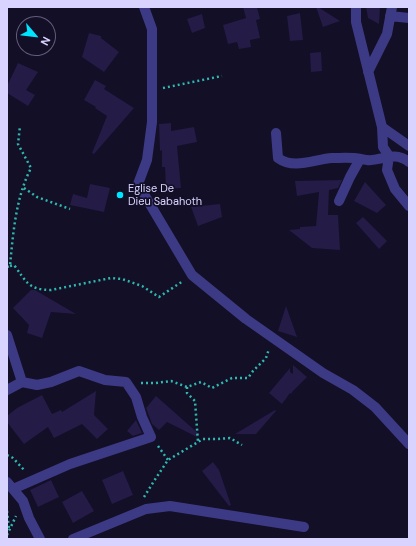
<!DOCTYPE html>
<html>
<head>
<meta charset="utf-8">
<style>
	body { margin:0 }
	#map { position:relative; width:416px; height:546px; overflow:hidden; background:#130f26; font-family:"DM Sans",sans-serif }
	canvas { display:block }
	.frame { position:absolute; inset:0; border:8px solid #d9d4ff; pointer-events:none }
	.north { position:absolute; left:16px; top:16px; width:40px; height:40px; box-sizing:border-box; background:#130f26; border:1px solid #625e7d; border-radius:50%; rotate:118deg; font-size:11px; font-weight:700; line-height:16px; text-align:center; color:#d9d4ff }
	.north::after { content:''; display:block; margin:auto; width:14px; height:18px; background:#00e5ff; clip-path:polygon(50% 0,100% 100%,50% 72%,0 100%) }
</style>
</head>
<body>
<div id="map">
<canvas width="416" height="546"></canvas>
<div class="frame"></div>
<div class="north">N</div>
</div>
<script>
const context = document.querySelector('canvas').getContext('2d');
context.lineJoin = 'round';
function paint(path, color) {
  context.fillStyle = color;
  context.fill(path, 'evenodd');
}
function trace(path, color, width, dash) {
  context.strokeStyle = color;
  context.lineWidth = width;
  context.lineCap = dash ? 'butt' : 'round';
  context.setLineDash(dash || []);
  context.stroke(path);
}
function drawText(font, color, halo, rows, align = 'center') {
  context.font = font + ' "DM Sans",sans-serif';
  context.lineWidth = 3.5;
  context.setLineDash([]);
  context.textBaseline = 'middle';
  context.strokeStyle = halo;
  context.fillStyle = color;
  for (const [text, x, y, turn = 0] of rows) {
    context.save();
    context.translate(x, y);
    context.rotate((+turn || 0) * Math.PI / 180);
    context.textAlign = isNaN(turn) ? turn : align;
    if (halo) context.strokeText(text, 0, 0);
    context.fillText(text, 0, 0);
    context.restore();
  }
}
paint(new Path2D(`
	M243,7H257L260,19L256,20L260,38L250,40L251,47L239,49L237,42L228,44L223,25L246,18Z
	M316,7H318L340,21L323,27Z
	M366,7H380L379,24L368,18Z
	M300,13L303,40L290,41L287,16Z
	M202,14L205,28L192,33L187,19Z
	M89,33L101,36V38L119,52L104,72L82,57Z
	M321,52L322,71L311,72L310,53Z
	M18,63L38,72L26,90L35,95L28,106L7,93V86Z
	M95,80L106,86L104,89L134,108L94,154L92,153L107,116L95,108L96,107L84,100Z
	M171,123V131L194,127L197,142L177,146L181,188L166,189L165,167H162V150L160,151L159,124Z
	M342,180L338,188L329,190L328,215H338L340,250L312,248L289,230L300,229V227L316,226L319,192L297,196L295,181Z
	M365,182L386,205L377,213L354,201Z
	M90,184L110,188L104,212L70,205L73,194L87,198Z
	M220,204L222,217L198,226L191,207Z
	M363,217L387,241L379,249L356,223Z
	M31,290H35L76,314L51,312L42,338L27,333L29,325L13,308Z
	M286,306L297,337L278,331Z
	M293,365L307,377L292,392L291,394L290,393L282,404L269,393L290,368V372L293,374Z
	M96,391L94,415L108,429L97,439L82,424L54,438L48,427L24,444L7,422V416L17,408L42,395L52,414L61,410L62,412Z
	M156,396L199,434L197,437L167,422L159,430L152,424L146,408Z
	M275,410L276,411L256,434H235Z
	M136,420L142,433L133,436L127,431Z
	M213,462L219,470L231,505L229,506L202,471Z
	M123,471L133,495L112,504L102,480Z
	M51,480L59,497L38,507L30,490Z
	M82,491L94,511L73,523L62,502Z`), '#241b47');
trace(new Path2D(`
	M163,88L222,76
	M24,188L37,197L70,209
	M10,266L14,265C26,281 28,290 51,290L111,278L122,279L142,286L159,297L183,281
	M7,267L10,266C13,233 16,197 31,168L18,144L20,126
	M141,383H156L171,381L187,387L201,382L212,388L232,378H248L253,371L266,358L269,349
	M187,387V393L195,401L198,442
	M158,446L168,460
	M7,455L13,458L25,471
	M144,497L154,481L168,460L203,439H218L230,438L242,445
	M7,511L9,529
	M7,535L16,516`), '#2fb8b0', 2.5, [2, 3]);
trace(new Path2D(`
	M144,7L152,29V122L147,160L138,184L192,275L246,319L323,373L353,390L375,407L409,444
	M356,7V22L382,127L383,147L389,156L387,170L395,189L409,206
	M390,16L409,18
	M368,72L387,34L392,7
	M382,127L409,146
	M276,133L278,158C294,170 315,159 332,158C341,158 352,157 361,159C363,159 365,160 367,160C380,162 393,150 409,162
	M339,201L350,177L360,159
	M7,335L22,382
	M7,390L22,382L37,385L51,382L79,371L105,380L126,382L136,397L142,417L151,437L70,464L13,489
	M7,482L23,501L29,518L40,539
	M73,539L146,509L170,506L304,527`), '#3d3a85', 10);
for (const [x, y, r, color] of [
	[120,195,4,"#00e5ff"]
]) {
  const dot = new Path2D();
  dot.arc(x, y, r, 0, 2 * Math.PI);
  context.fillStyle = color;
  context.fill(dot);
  trace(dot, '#130f26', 1.5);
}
drawText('11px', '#d9d4ff', '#130f26', [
	["Eglise De",128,189],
	["Dieu Sabahoth",128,202]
], 'left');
</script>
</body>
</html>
